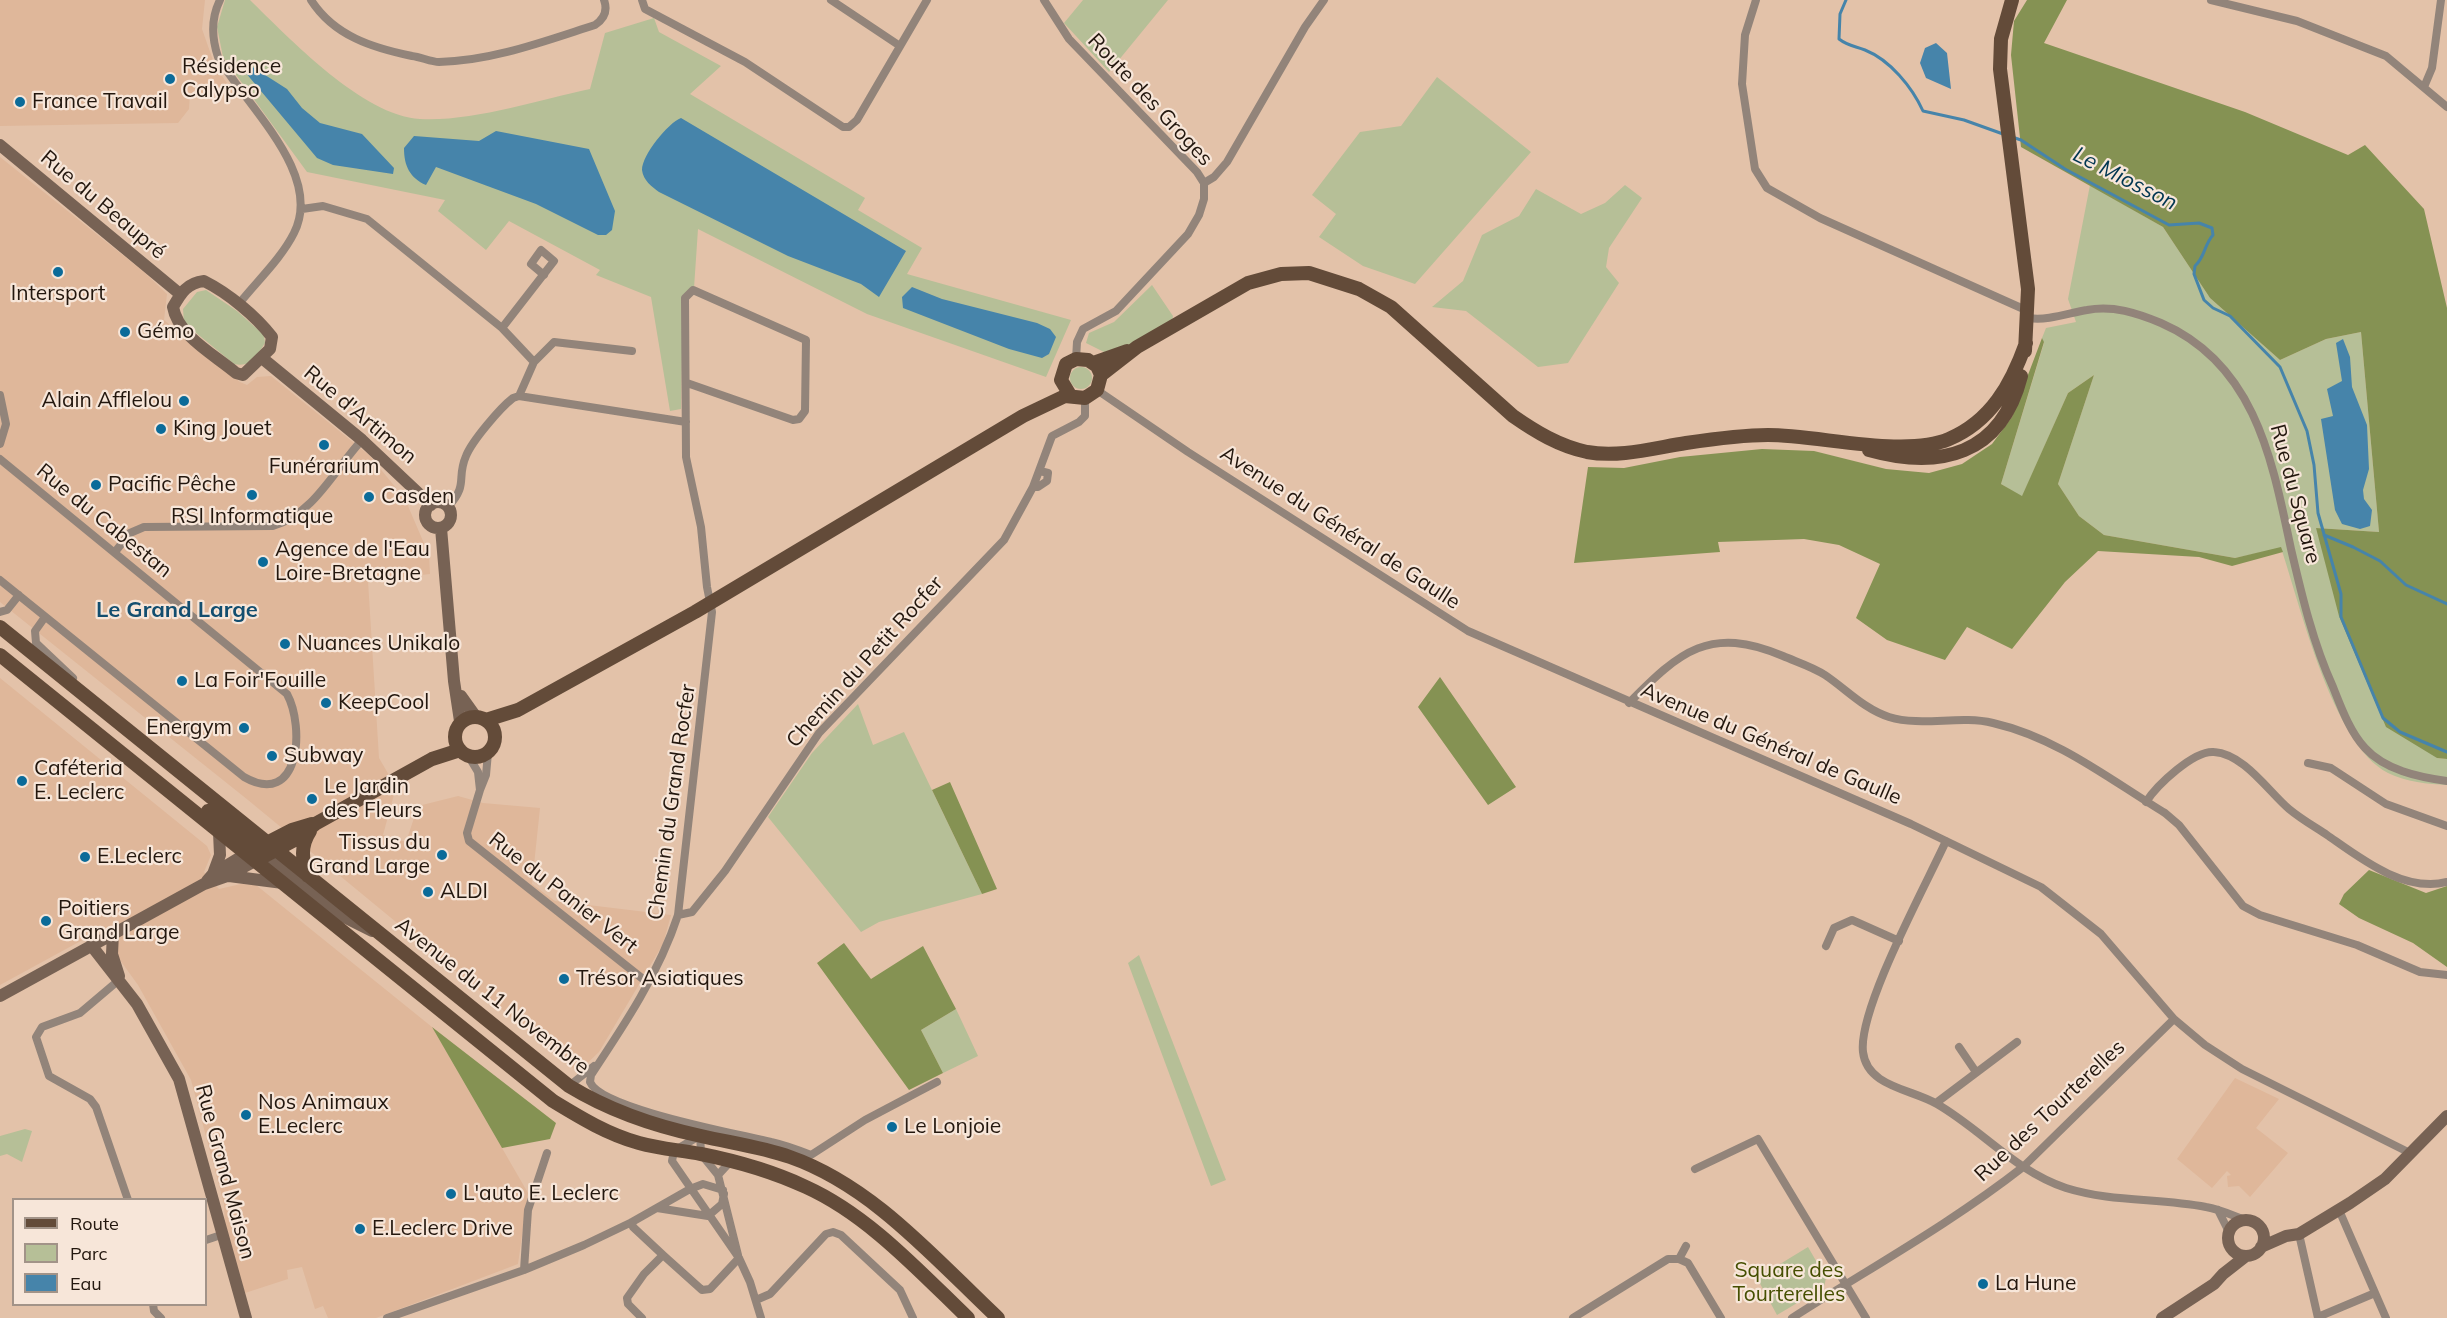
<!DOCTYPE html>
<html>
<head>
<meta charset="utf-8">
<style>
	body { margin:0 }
	#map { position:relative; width:2447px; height:1318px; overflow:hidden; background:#e3c2a9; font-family:Mulish,sans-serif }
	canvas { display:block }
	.legend { position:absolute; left:12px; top:1198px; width:195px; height:108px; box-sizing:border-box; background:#f7e6d9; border:2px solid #a29388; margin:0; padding:8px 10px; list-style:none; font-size:18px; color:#23170e }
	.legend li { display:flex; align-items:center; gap:12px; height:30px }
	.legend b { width:30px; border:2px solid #a29388 }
</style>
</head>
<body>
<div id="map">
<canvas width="2447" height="1318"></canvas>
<ul class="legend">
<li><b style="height:8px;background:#634b39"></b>Route</li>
<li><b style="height:16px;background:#b6bf97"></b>Parc</li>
<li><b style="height:16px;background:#4684aa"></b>Eau</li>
</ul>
</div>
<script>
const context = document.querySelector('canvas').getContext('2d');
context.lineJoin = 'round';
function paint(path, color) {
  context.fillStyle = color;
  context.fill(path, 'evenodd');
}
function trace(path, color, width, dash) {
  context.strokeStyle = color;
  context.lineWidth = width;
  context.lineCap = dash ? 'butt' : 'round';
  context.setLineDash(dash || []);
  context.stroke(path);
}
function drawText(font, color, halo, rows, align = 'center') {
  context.font = font + ' Mulish,sans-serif';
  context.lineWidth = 4.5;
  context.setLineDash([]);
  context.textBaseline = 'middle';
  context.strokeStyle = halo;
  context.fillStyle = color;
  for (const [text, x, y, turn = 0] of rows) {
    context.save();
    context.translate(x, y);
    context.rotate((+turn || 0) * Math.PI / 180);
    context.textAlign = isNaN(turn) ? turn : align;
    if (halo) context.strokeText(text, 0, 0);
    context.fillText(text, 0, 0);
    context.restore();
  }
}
paint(new Path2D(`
	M0,0H205L202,29L215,66L234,93L190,94L189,109L178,123L0,126Z
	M0,157L144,272L167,294L164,320L240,382L247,385L257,377L271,376L369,455L405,499L429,555L430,574L368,581L379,758L396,787L383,835L406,842L418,806L458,796L483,803L540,808L532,884L555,901L671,915L663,944L599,1052L578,1072L248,800L0,602Z
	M0,678L207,846L211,855L204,872L219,889L241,884L256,885L432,1027L528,1193L518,1264L376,1318H328L323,1306L315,1309L302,1267L287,1270L288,1279L245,1293L225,1230L224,1204L191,1080L138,985L99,931L0,985Z
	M2235,1078L2279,1099L2256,1128L2288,1153L2250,1197L2239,1186L2228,1187L2227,1176L2231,1175L2227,1171L2212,1188L2177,1159Z`), '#dfb79a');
paint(new Path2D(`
	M225,0H250C289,38 363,116 420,119C471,122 539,100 590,89L605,33L654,18L659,32L721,66L690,94L865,198L858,210L922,248L907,274L1071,320L1046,377L867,314L698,229L694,288L683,295L681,409L670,411L651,297L596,275L600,270L509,221L486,250L438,211L445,200L307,172L223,57L217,27Z
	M1083,0H1168L1109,72L1064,23Z
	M1437,77L1531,152L1415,284L1363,266L1319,237L1336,214L1312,195L1360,132L1401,126Z
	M1625,185L1642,198L1609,248L1606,267L1619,283L1568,363L1538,367L1466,311L1432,307L1463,281L1482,235L1519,216L1536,189L1581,214L1605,203Z
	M2090,185L2163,227L2210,298L2280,360L2326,339L2361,332L2379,532L2316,528L2437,758L2447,759V785C2428,784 2406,782 2388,773C2332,744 2301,607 2281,548L2235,558L2104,535L2079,516L2058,484L2094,375L2068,393L2022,497L2001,484L2044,343L2042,338L2046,328L2076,322L2068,299Z
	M1152,285L1173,316L1172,321L1136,342L1108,354L1086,343L1089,333L1114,322Z
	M206,290L237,311L264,335L265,343C257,355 251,368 234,364L184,323L183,309L197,292Z
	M1070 378a11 11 0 1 1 22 0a11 11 0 1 1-22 0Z
	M858,704L873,745L904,732L982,894L879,922L861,932L768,817L812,753Z
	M1139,955L1226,1180L1211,1186L1128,963Z
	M956,1009L978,1056L943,1073L921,1030Z
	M25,1129L32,1131L22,1162L7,1154L0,1156V1136Z
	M1808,1247L1826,1278L1824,1287L1777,1315L1757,1278Z`), '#b6bf97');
paint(new Path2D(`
	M2027,0H2067L2044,43L2245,112L2348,155L2365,145L2424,209L2447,308V759L2437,758L2386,727L2339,616L2316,528L2379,532L2361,332L2326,339L2280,360L2210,298L2163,227L2021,147L2011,55L2014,21Z
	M2042,338L2044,342L2001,484L2022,496L2068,393L2094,375L2058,484L2079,516L2104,535L2235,558L2281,547L2283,552L2232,566L2199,557L2098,551L2065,582L2012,649L1967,627L1945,660L1887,640L1856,618L1880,564L1839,545L1804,539L1718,542L1720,552L1574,563L1588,467L1624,468L1680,457L1762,449L1814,451L1886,469L1929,473L1962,464L1992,444L2012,417Z
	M1440,677L1516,787L1488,805L1418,707Z
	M950,782L997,889L982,894L932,790Z
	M2369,870L2426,893L2447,886V967L2413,943L2359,918L2339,904L2344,894Z
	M844,943L871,979L923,946L956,1009L921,1030L943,1073L909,1090L817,963Z
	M432,1027L556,1123L550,1139L502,1148Z`), '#859253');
paint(new Path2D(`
	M1936,43L1947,53L1951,89L1926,78L1920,63L1925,48Z
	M251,66L287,89L302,108L320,123L362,134L394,168L393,174L333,165L317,158L245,72Z
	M681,118L906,251L879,297L861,284L788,256L659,192C652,187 643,180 642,170C642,155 668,123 681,118Z
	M496,131L589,149L615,211L612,230L606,235H598L536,204L436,167L426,185C410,178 404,166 404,148L414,136L479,141Z
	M912,287L942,299L1037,323L1050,329L1056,337L1049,354L1042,358L1009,349L903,308L902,297Z
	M2343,339L2350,357L2352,387L2367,425L2369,469L2363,490L2364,499L2372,510L2370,526L2360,529L2342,524L2335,510L2321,419L2333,416L2327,389L2342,381L2336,343Z`), '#4684aa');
trace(new Path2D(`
	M1846,0L1840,14L1839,39C1848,46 1855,46 1865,50C1890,60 1912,87 1923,111L1964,120L2003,134
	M2012,137L2021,140L2065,169L2169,225L2199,223L2212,228L2213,235C2204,245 2205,257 2195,266L2194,274L2204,300L2213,308L2230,316L2280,367L2307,431L2314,465L2318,513L2341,594V617L2383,718L2400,732L2447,752
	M2324,535L2353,547L2380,561L2406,585L2447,604`), '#4684aa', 3);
trace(new Path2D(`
	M220,0C211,18 212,39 218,57C246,106 324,174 294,233C281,259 256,282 238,305
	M311,0C334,36 373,48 412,56C421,57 431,62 439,62C492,61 545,41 595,25C604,19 608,11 604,0
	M642,0L645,9L745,62L843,127H849L857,120L927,0
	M831,0L900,46
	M1044,0L1069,39L1197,172L1204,183V199L1199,215L1188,234L1116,311L1083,329L1077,342L1076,359
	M1756,0L1745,35L1742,84L1755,169L1767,188L1820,218L2028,311
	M2211,0L2297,21L2386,56L2447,107
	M2424,87L2432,68L2441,0
	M1204,183L1214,177L1227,162L1305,27L1324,0
	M302,209L323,206L367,219L502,328L534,362
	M2029,318C2047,321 2069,313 2087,310C2113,305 2137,313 2161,323C2255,364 2272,459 2291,549C2302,596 2313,643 2333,687C2341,707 2350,732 2365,748C2385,770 2418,777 2447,781
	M502,328L554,261L541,250L531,264L544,275
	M687,383L793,420L799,419L805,411L806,340L693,290L685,298L686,457L701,527L707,587L712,612L678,915C659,973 625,1024 591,1075L590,1082C601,1109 739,1134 771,1142C785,1145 798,1150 811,1155L865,1120L937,1082
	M1097,390L1188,452L1468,631L1911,824L2041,887L2101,934L2174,1019L2205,1045L2242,1069L2410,1153
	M0,395L6,424L0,444
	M519,396L534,362L554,342L632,351
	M0,459L287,694C305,727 300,809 244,777L0,580
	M1040,471L1048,473L1047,481L1038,487H1033L1052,436L1079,422L1085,416V398
	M448,507C469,484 456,479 466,456C472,441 500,408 513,398L519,396L686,422
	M115,552L130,533L144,527L273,526C313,515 335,469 362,440
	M0,612L7,610L19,595
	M45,617L35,631L36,643L73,678
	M1629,703C1680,651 1710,625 1783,656C1797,662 1813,667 1825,675C1846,689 1864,709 1889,717C1922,727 1959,715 1993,723C2058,738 2109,779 2165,813L2179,825L2243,906L2260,915L2357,945L2420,972L2447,975
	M469,757L478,772L480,790L486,775L488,753
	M2308,763L2331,768L2386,804L2447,826
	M480,790L467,833L469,841L648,983
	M2146,802C2157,785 2194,750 2214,752C2244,754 2268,791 2289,809C2301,819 2315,827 2327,835C2360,858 2404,893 2447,882
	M1946,841C1926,885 1858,1009 1863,1052C1867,1087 1912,1089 1937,1104C1982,1130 2015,1171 2066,1188C2111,1202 2159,1198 2206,1207C2219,1209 2232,1215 2245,1220
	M678,915L692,912L725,871L819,733L1004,540L1033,487
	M1826,946L1834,928L1852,920L1899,941
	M119,980L80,1013L42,1027L36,1037L49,1076L90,1099L96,1107L128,1200
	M1959,1047L1976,1072
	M569,1086L594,1066
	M1936,1103L2017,1042
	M700,1132L701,1154L718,1175
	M699,1136L674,1151L672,1161L739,1258L750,1282L761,1318
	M730,1162L718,1175L738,1255
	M1695,1169L1758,1139L1866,1318
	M657,1208L708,1216L722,1204L724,1194
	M2218,1210L2229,1232
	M2339,1210L2386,1318
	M632,1222L633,1227L663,1255
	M2299,1234L2318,1318
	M206,1240L221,1235
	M1686,1246L1679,1259L1688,1263L1721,1318
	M524,1270L528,1210L547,1153
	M756,1300L770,1294L826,1234L833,1232L841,1235L900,1290L913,1318
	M153,1304L154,1311L161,1318
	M2318,1317L2375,1293
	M387,1318L524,1270L584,1245L632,1222L690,1189L703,1184L723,1190
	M642,1318L628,1304L627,1298L644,1274L663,1255L702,1290L710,1289L739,1258
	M1573,1318L1668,1259H1679
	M1792,1318C1870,1268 1950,1224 2023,1167L2174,1019`), '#92847a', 8);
trace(new Path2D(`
	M0,145L180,294
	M204,281C228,293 256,316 272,337L270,349L243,375L236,373C215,355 178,336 173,307C181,293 187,283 204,281Z
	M262,358L362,440L431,505
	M425 515a13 13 0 1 1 26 0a13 13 0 1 1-26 0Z
	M441,528L454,681L460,721
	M461,696L476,717
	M213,874L220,855L219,832
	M229,876L283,883
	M207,881L213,874L246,854L266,856L340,915L372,931
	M113,933L112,954L119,976
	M91,945L137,1004L179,1079L246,1318
	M0,996L204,884L227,876L255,861
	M2228 1238a18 18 0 1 1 36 0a18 18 0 1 1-36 0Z
	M2261,1247L2286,1236L2299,1234L2350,1203L2385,1179L2447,1116
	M2162,1318L2214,1284L2223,1274L2246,1256`), '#776254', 12);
trace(new Path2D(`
	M2012,0L2001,39L2000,69L2028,289L2025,351
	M1093,363L1127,351
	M1101,375L1137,347L1248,283L1281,274L1309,273L1359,289L1391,307L1513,416C1536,432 1559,446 1587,452C1619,458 1654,448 1686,443C1713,439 1741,435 1768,435C1819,435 1904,458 1949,439C1991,421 2011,385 2026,343
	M1869,450C1940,470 2001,455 2021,376
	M0,627L569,1086C610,1111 654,1126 701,1136C731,1143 761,1147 790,1157C873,1186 935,1259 998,1318
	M0,655L553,1101C581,1118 607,1134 639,1143C660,1149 680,1150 701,1154C736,1161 774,1172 806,1187C868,1215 919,1271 968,1318
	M455 737a20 20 0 1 1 40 0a20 20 0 1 1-40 0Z
	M486,720L518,710L695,612L1023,416L1065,396L1085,398L1097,390L1101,375L1097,366L1088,360L1076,359L1066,364L1061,380L1070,395
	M208,811L256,849L274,850
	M261,846L292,830L312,824
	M255,861L298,838L315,824L432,759L460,750
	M308,876C302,860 300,846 310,831`), '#634b39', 14);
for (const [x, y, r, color] of [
	[170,79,6,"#0b6b99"],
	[20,102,6,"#0b6b99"],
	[58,272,6,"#0b6b99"],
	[125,332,6,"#0b6b99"],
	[184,401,6,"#0b6b99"],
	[161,429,6,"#0b6b99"],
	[324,445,6,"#0b6b99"],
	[96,485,6,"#0b6b99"],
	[252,495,6,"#0b6b99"],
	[369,497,6,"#0b6b99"],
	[263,562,6,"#0b6b99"],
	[285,644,6,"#0b6b99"],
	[182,681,6,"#0b6b99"],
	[326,703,6,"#0b6b99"],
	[244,728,6,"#0b6b99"],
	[272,756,6,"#0b6b99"],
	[22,781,6,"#0b6b99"],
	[312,799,6,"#0b6b99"],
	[442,855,6,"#0b6b99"],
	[85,857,6,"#0b6b99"],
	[428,892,6,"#0b6b99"],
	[46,921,6,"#0b6b99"],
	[564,979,6,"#0b6b99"],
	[246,1115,6,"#0b6b99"],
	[892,1127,6,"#0b6b99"],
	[451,1194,6,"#0b6b99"],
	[360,1229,6,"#0b6b99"],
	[1983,1284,6,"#0b6b99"]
]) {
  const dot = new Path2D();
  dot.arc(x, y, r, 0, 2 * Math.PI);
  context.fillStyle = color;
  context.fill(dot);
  trace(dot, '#f7e6d9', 2);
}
drawText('21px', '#23170e', '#f7e6d9', [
	["Résidence",182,67],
	["Calypso",182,91],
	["France Travail",32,102],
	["Intersport",58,294,"center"],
	["Gémo",137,332],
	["Alain Afflelou",172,401,"right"],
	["King Jouet",173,429],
	["Funérarium",324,467,"center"],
	["Pacific Pêche",108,485],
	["Casden",381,497],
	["RSI Informatique",252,517,"center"],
	["Agence de l'Eau",275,550],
	["Loire-Bretagne",275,574],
	["Nuances Unikalo",297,644],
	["La Foir'Fouille",194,681],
	["KeepCool",338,703],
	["Energym",232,728,"right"],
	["Subway",284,756],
	["Caféteria",34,769],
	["E. Leclerc",34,793],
	["Le Jardin",324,787],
	["des Fleurs",324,811],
	["Tissus du",430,843,"right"],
	["Grand Large",430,867,"right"],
	["E.Leclerc",97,857],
	["ALDI",440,892],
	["Poitiers",58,909],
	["Grand Large",58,933],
	["Trésor Asiatiques",576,979],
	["Nos Animaux",258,1103],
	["E.Leclerc",258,1127],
	["Le Lonjoie",904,1127],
	["L'auto E. Leclerc",463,1194],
	["E.Leclerc Drive",372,1229],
	["La Hune",1995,1284]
], 'left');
drawText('21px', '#23170e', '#f7e6d9', [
	["Route des Groges",1150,100,47],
	["Rue du Beaupré",103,205,40],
	["Rue d'Artimon",360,415,40],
	["Rue du Square",2295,494,75],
	["Rue du Cabestan",104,521,39],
	["Avenue du Général de Gaulle",1340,528,33],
	["Chemin du Petit Rocfer",865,662,-48],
	["Avenue du Général de Gaulle",1771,744,23],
	["Chemin du Grand Rocfer",672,802,-82],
	["Rue du Panier Vert",563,893,38],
	["Avenue du 11 Novembre",492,996,38],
	["Rue des Tourterelles",2050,1111,-43],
	["Rue Grand Maison",225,1172,75]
]);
drawText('21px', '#454f01', '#f7e6d9', [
	["Square des",1789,1271],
	["Tourterelles",1789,1295]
]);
drawText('italic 22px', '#003651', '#f7e6d9', [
	["Le Miosson",2125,179,27]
]);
drawText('bold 22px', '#134e6f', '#f7e6d9', [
	["Le Grand Large",177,610]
]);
</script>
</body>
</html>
